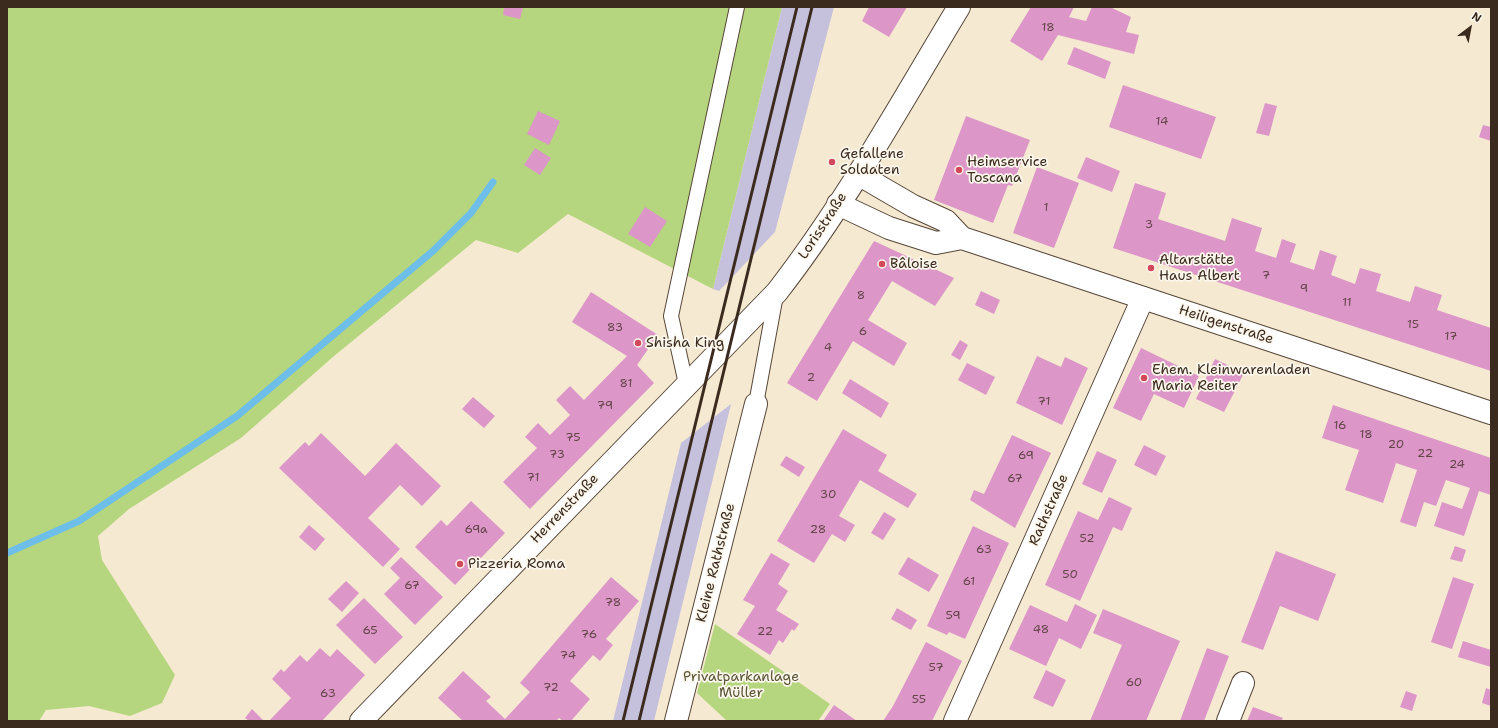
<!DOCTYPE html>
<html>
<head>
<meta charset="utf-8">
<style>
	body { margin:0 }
	#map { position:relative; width:1498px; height:728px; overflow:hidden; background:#f5e9d1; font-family:"Shantell Sans",sans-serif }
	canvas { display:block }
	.frame { position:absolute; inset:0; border:8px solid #3b2a1e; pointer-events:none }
	.north { position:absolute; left:1450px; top:8px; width:40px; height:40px; -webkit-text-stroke:3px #fbf7ec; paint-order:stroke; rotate:32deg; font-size:11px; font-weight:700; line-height:16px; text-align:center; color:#3b2a1e }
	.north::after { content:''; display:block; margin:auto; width:14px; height:18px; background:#3b2a1e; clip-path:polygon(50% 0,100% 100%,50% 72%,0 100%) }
</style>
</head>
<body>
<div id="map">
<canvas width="1498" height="728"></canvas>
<div class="frame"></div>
<div class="north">N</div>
</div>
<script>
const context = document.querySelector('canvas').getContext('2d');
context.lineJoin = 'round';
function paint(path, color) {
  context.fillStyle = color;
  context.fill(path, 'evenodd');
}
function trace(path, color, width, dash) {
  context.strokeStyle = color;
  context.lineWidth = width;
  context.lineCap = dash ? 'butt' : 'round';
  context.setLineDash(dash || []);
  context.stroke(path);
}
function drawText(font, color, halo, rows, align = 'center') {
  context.font = font + ' "Shantell Sans",sans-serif';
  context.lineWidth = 3.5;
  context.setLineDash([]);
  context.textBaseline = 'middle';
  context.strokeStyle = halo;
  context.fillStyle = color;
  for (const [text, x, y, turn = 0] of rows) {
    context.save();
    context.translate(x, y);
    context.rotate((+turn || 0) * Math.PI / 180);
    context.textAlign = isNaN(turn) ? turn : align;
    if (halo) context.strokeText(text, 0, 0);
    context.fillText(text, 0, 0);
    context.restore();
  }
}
paint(new Path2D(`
	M782,7H834L775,232L719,291L713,289Z
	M731,404L654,721H613L681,443Z`), '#c5c0db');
paint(new Path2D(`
	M7,7H782L713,289L568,214L518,253L476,240L334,356L241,438L129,509L98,536L102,560L175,675L162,703L130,716L89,706L46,710L39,721H7Z
	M715,624L830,704L818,721H727L697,693Z`), '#b5d67e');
trace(new Path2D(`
	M7,553L79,521L237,416L433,251L471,213L493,182`), '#6dbfe9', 7);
paint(new Path2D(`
	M504,7H523L520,19L503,15Z
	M869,7H907L889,37L862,21Z
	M1031,7H1074L1069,17L1086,21L1092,7H1110L1131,17L1126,32L1139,35L1134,54L1058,35L1042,61L1010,41Z
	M1074,47L1111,62L1105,79L1067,64Z
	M1123,85L1216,117L1201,159L1109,127Z
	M1265,103L1277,106L1269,136L1256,133Z
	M538,111L560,121L549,145L527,134Z
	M966,116L1030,140L1012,186L1008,185L993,223L934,200Z
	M1483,125L1491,127V141L1479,137Z
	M535,148L551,158L540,175L524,165Z
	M1086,157L1120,171L1112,192L1077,178Z
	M1037,167L1079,183L1054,248L1013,233Z
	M1135,183L1166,193L1158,219L1225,241L1232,218L1262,228L1255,251L1276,258L1282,239L1296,244L1290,262L1314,270L1320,250L1337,256L1331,275L1355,284L1360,268L1381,274L1376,291L1410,302L1415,286L1442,295L1437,310L1491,328V371L1113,248Z
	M645,207L667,221L650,247L628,234Z
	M874,241L954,278L935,306L892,281L868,320L907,343L894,366L853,341L817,401L787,383Z
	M981,291L1000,300L994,314L975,305Z
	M591,292L658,335L637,365L654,383L530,509L503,482L537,448L525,437L538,423L550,435L570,415L556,400L570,386L584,400L627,356L572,322Z
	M960,340L968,345L960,360L951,355Z
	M1141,348L1199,376L1184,408L1154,394L1141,421L1113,408Z
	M1037,356L1061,367L1065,357L1088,368L1062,425L1016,403Z
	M1215,359L1244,373L1224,412L1196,399Z
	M967,363L995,377L986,395L958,380Z
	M850,379L889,403L881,418L842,393Z
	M473,397L495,416L484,428L462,409Z
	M1333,405L1491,458V495L1479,491L1464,536L1434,526L1442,502L1462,509L1470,488L1446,480L1436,506L1424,502L1416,527L1400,522L1417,470L1396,463L1383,503L1345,490L1359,450L1322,438Z
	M843,429L887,455L878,471L917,494L908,508L860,480L839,516L855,525L845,542L832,534L814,563L777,541Z
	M321,433L365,476L396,443L441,486L422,506L400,485L368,518L400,549L383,567L279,468L305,442L309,446Z
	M1012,435L1051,453L1015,528L970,500L974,490L984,494Z
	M1144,445L1166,456L1156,476L1134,465Z
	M1097,451L1117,460L1102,493L1082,484Z
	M786,456L805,467L799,477L780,465Z
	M1109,497L1132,508L1122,531L1113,527L1080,601L1045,585L1078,511L1098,520Z
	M471,501L505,533L455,585L415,547L441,520L447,526Z
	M884,512L896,519L883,540L871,533Z
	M309,525L325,539L315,551L299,537Z
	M973,526L1009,543L965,639L949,632L947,635L927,626Z
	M1455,546L1466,550L1462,562L1450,559Z
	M1276,551L1336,574L1318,621L1280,606L1263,650L1241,642Z
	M771,553L790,564L778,584L788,591L776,610L799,624L794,631L792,629L783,643L779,640L770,655L737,634L755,606L743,600Z
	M401,557L443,597L415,625L384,594L400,578L390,568Z
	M908,557L939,575L929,592L898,574Z
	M611,577L639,601L606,639L613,645L600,661L593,655L570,681L590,699L571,721H563L559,718L556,721H463L438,698L463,671L491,697L486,701L505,719L530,692L520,683Z
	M1453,577L1474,584L1452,649L1431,642Z
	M346,581L359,593L342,612L328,599Z
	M364,598L403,637L375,664L336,625Z
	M1075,604L1097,615L1081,649L1059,638L1046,666L1009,649L1030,605L1067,622Z
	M897,608L917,620L911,630L891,619Z
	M1103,609L1180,641L1146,721H1090L1122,645L1093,633Z
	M1463,641L1491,650V667L1458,657Z
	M926,642L962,661L932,721H883L893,706Z
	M320,648L330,657L337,649L365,675L322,721H269L291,698L272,679L281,669L284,672L300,655L307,662Z
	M1207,648L1229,656L1204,721H1180Z
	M1046,670L1066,680L1053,707L1033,698Z
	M1486,688L1491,690V706L1482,703Z
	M1406,691L1417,695L1412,711L1400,707Z
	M834,705L857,721H823Z
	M1253,707L1283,718L1281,721H1247Z
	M252,709L264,721H249L245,718Z`), '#dc96c8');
const service = new Path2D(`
	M686,384L671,316L737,7
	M756,404L776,295`);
const minor = new Path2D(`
	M676,721L756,404
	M955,721L1143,298
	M1228,721L1243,683`);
const tertiary = new Path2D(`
	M858,174L913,206L946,221L962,238
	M838,204L889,228L936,243L962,238L1491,413
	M361,721L777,292C846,203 901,103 959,7`);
trace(service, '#574739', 16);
trace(minor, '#574739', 24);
trace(tertiary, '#574739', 24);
trace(service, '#fff', 14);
trace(minor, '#fff', 22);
trace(tertiary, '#fff', 22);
trace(new Path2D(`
	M623,721L797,7
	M639,721L812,7`), '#3b2a1e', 3);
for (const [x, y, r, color] of [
	[832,162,4,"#d1495b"],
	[959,170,4,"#d1495b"],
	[882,264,4,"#d1495b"],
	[1151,268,4,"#d1495b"],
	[638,343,4,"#d1495b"],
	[1144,378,4,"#d1495b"],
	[460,564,4,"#d1495b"]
]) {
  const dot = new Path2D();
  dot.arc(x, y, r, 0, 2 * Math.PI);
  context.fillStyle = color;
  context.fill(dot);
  trace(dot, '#fbf7ec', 1.5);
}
drawText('12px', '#634548', null, [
	["18",1048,28],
	["14",1162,122],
	["1",1046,208],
	["3",1149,225],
	["7",1266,276],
	["9",1304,289],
	["8",861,296],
	["11",1347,303],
	["15",1413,325],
	["83",615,328],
	["6",863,332],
	["17",1451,337],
	["4",828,348],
	["2",811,378],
	["81",626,384],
	["71",1044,402],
	["79",605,406],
	["16",1340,426],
	["18",1366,435],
	["75",573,438],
	["20",1396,445],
	["22",1425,454],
	["73",557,455],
	["69",1026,456],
	["24",1457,465],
	["71",533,478],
	["67",1015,479],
	["30",828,495],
	["69a",476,530],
	["28",818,530],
	["52",1087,539],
	["63",984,550],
	["50",1070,575],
	["61",969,582],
	["67",412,586],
	["78",613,603],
	["59",953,616],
	["48",1041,630],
	["65",370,631],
	["22",765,632],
	["76",589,635],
	["74",568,656],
	["57",936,668],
	["60",1134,683],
	["72",551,688],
	["63",328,694],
	["55",919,700]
]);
drawText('14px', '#3b2a1e', '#fbf7ec', [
	["Gefallene",840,154],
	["Soldaten",840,170],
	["Heimservice",967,162],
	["Toscana",967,178],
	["Altarstätte",1159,260],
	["Haus Albert",1159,276],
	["Bâloise",890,264],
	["Shisha King",646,343],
	["Ehem. Kleinwarenladen",1152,370],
	["Maria Reiter",1152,386],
	["Pizzeria Roma",468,564]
], 'left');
drawText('14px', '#3b2a1e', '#fbf7ec', [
	["Lorisstraße",823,226,-57],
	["Heiligenstraße",1226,325,18],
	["Herrenstraße",565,509,-46],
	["Rathstraße",1049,510,-66],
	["Kleine Rathstraße",716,563,-76]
]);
drawText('14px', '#5a5536', '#fbf7ec', [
	["Privatparkanlage",741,677],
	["Müller",741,693]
]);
</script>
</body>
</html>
